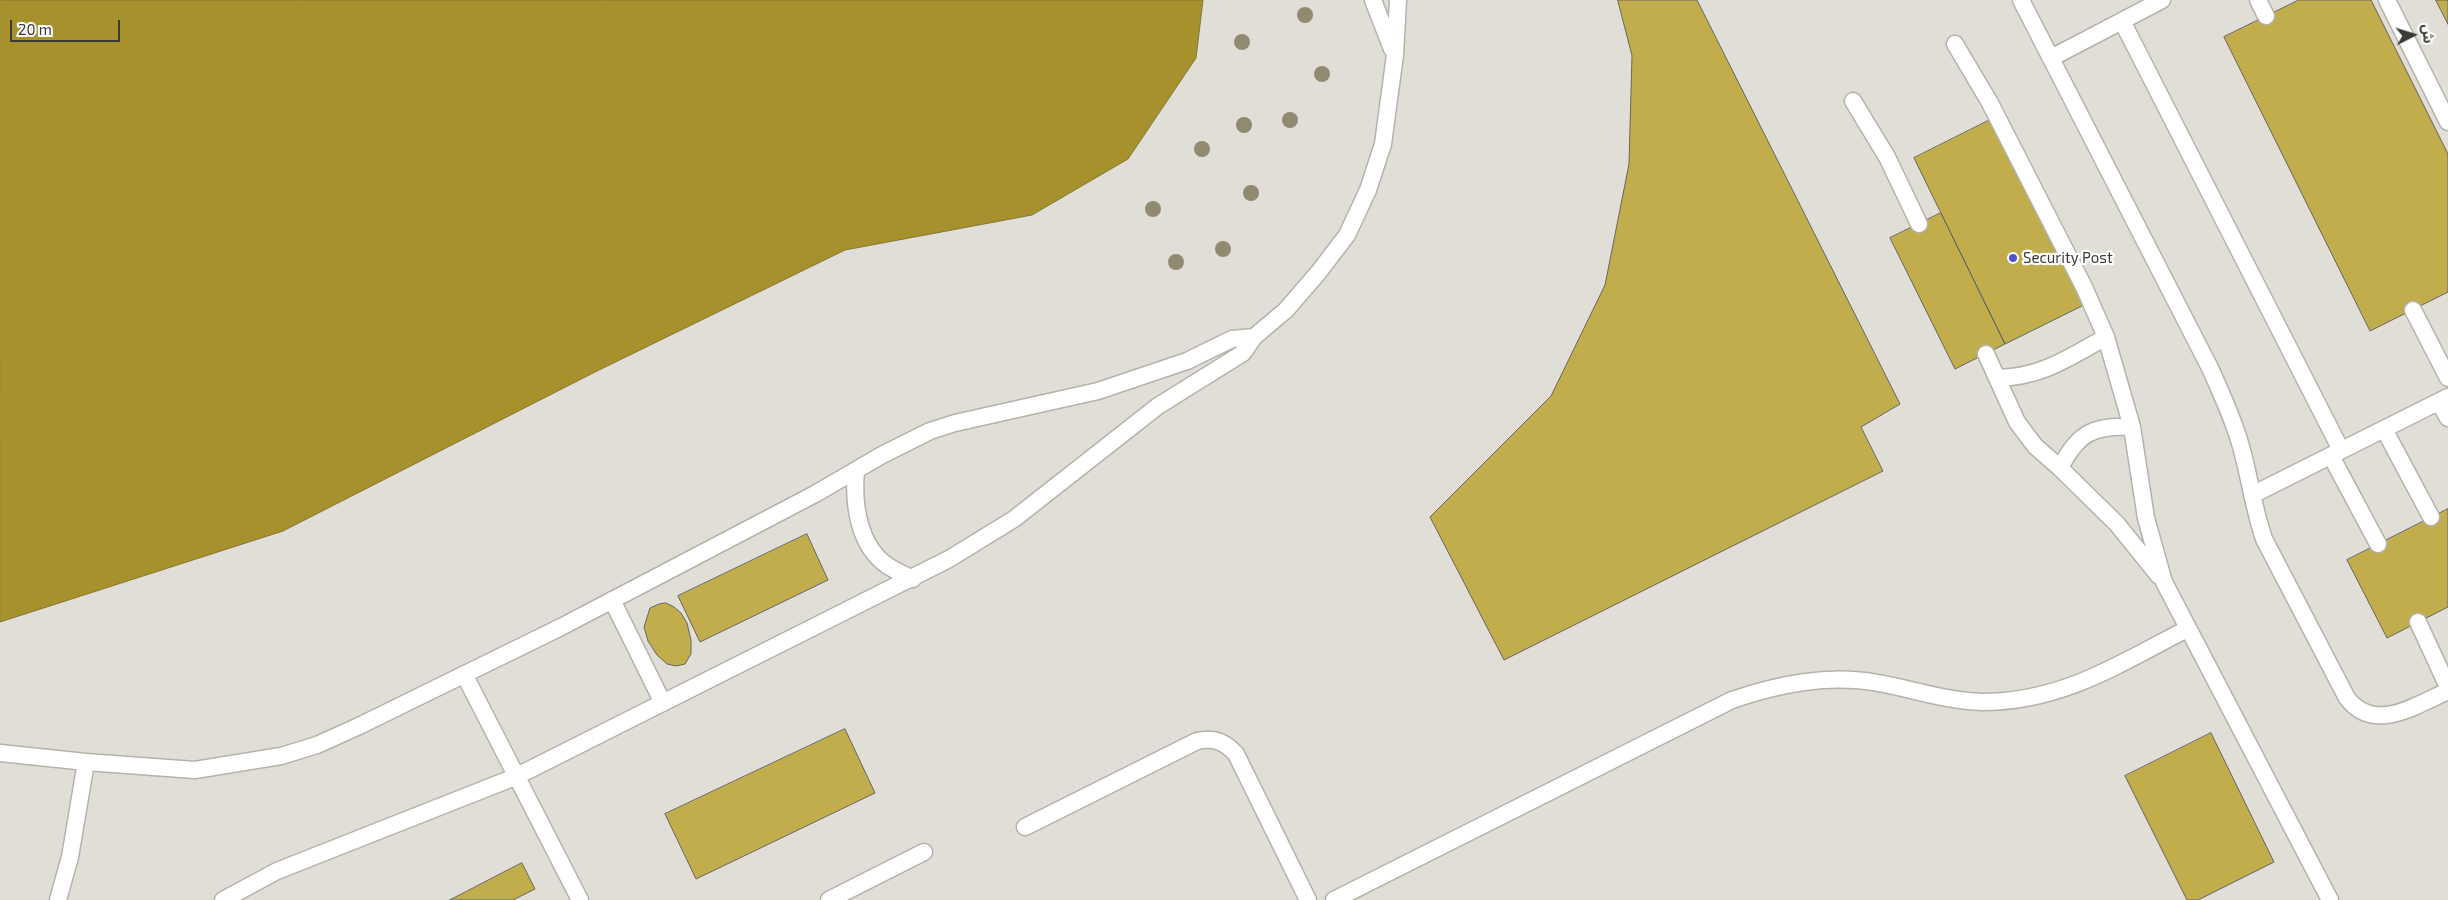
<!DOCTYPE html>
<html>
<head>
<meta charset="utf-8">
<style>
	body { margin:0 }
	#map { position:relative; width:2448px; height:900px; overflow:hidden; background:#e0ded6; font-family:"Exo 2","Noto Sans Arabic",sans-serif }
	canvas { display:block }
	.north { position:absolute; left:2388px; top:10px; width:50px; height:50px; -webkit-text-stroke:4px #fff; paint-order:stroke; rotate:85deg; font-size:14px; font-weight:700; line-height:20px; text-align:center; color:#3a3a37 }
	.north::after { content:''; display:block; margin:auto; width:18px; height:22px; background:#3a3a37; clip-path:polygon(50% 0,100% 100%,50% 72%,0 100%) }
	.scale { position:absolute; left:10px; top:20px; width:110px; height:22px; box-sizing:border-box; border:2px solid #3a3a37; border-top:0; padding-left:6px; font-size:15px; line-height:18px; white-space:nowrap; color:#3a3a37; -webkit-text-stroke:4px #fff; paint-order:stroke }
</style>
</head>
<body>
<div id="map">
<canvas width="2448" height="900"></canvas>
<div class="north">ش</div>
<div class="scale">20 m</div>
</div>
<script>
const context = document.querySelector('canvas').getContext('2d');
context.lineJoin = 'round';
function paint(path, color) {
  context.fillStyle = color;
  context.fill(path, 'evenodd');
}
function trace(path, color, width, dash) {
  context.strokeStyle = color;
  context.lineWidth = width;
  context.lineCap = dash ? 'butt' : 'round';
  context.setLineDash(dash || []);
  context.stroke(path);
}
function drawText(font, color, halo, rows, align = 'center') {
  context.font = font + ' "Exo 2",sans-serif';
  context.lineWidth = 4.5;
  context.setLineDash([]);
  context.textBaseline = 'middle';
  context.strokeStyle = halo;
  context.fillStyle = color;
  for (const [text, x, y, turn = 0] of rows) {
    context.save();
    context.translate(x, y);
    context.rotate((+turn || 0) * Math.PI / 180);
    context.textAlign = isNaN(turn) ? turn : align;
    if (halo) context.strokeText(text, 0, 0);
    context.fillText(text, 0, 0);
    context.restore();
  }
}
const water = new Path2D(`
	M0,0H1203L1196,58L1128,159L1032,215L845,250L595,372L283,531L0,622Z`);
paint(water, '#a6912d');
trace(water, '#867730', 1);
const building = new Path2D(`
	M1618,0H1697L1900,404L1861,427L1883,471L1504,660L1430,517L1551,396L1605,285L1629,164L1632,56Z
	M2299,0H2371L2448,154V292L2370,331L2224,37Z
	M2436,0H2448V24Z
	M1994,118L2086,304L2005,344L1914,158Z
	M1941,213L2005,344L1955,369L1890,238Z
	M2448,509V607L2387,638L2347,560Z
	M807,534L828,580L700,642L678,596Z
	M666,603L674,607L681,613L687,623L691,640V654L685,664L676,666L667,664L657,655L648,641L644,627L650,608L659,604Z
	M845,729L875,793L696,879L665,814Z
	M2211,733L2274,862L2198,900H2187L2125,776Z
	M522,863L535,889L513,900H450Z`);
paint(building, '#c1ad4c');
trace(building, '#68665f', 1);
const service = new Path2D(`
	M1373,0L1392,49
	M2021,0L2210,368C2222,395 2234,421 2242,450C2250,480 2254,510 2264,539L2347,698C2374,734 2416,705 2448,691
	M2258,0L2266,16
	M2387,0L2448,122
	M2122,21L2341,450
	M1955,44L1990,103L2084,287L2106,337L2132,427L2146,518L2164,582L2330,900
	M2051,58L2162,0
	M1853,101L1887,157L1919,224
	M2413,310L2448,378
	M1986,354L2017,422L2035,446L2060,468L2117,524L2159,576
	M1997,378C2042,377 2068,358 2106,337
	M2439,402L2448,418
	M2384,429L2431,517
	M2331,456L2378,544
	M2060,468C2078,433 2093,425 2132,427
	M856,471C853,503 858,546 888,566C896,571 905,575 913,579
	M2252,495L2448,397
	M612,600L663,703
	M2418,622L2448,687
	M464,674L580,900
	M0,753L86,762L195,770L281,756L317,745L359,726L561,627L815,494L882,455L930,431L955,423L1098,391L1187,361L1232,339L1254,337
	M1025,827L1197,741C1214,737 1225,742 1236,754L1308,900
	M58,900L70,857L86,762
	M223,900L277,871L515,777L949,559L1014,519L1158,406L1243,353L1254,337L1286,310L1318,273L1347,235L1368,190L1383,144L1395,55L1398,0
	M829,900L924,852
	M1334,900L1732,700C1779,684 1828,674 1878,683C1913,689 1946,701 1982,702C2062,702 2119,664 2187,629`);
trace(service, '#b4b3ab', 19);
trace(service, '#fff', 16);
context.fillStyle = '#908a71';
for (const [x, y] of [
	[1305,15],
	[1242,42],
	[1322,74],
	[1290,120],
	[1244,125],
	[1202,149],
	[1251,193],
	[1153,209],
	[1223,249],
	[1176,262]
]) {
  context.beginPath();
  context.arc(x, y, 8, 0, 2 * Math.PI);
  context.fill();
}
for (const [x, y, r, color] of [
	[2013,258,5,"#5153ca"]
]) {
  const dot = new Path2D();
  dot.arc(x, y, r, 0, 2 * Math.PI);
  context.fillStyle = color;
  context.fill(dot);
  trace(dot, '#fff', 2);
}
drawText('15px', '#3a3a37', '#fff', [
	["Security Post",2023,258]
], 'left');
</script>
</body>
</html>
